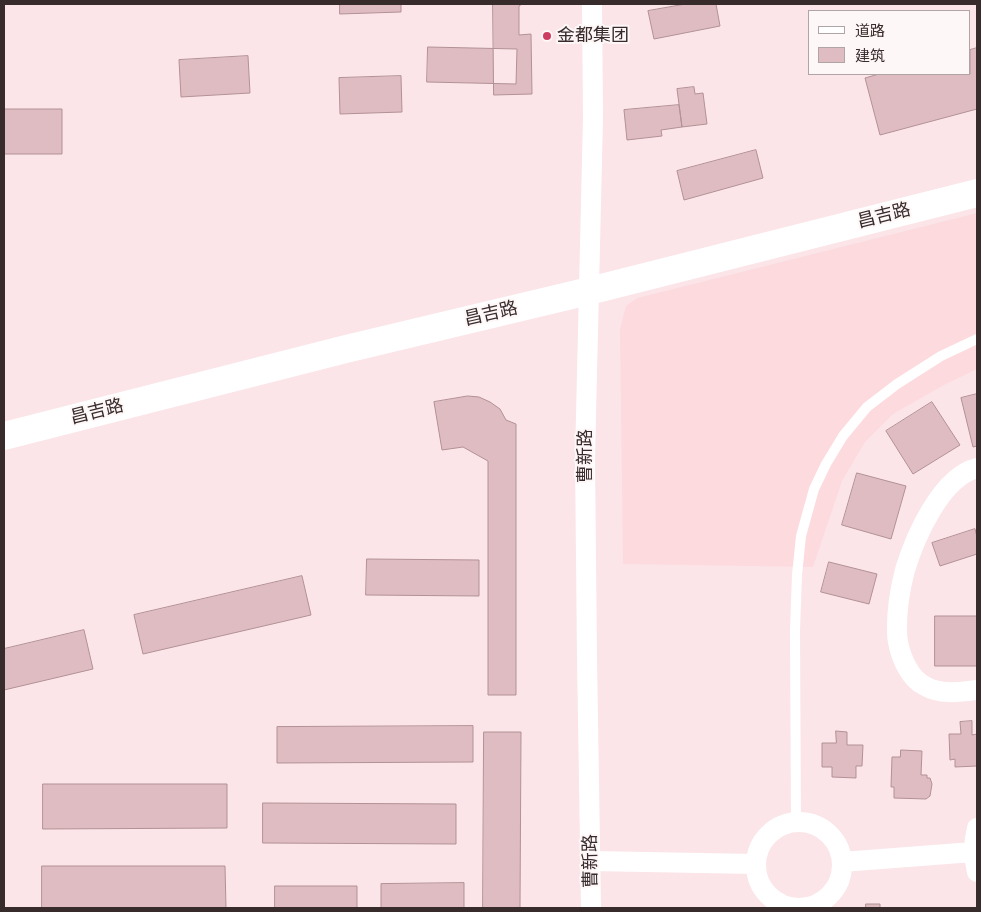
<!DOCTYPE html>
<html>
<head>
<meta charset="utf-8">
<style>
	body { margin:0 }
	#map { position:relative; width:981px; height:912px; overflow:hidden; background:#fbe5e8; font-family:Manrope,"Noto Sans SC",sans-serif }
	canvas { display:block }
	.frame { position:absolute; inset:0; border:5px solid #382b2c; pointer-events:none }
	.legend { position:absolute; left:808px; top:10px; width:162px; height:65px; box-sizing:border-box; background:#fef7f7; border:1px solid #afa5a6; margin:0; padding:6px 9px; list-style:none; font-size:15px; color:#382b2c }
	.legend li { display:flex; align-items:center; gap:10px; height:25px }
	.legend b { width:25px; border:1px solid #afa5a6 }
</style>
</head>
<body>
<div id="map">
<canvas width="981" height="912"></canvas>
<div class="frame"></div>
<ul class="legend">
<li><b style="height:6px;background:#fff"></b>道路</li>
<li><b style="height:14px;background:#dfbcc1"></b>建筑</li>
</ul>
</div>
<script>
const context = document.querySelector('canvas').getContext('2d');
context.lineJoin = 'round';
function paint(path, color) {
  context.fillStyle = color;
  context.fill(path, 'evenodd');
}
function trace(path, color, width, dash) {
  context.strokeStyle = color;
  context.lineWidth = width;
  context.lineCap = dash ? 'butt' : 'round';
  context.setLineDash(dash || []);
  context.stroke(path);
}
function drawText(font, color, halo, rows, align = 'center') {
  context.font = font + ' Manrope,"Noto Sans SC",sans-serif';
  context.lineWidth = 4;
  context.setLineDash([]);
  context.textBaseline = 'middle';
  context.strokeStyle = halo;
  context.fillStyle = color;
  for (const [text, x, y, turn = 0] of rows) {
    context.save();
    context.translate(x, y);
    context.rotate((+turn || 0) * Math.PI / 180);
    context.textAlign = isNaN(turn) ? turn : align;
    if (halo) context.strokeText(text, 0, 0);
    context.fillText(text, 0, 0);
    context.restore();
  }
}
paint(new Path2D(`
	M977,213V369L944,385L893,414L865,442L842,481L813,567L623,564L620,329L626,306L637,298Z`), '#fddade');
const building = new Path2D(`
	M340,4H401V12L340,14Z
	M493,4H522L519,6V35L531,34L532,94L494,95Z
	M686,4H716L720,26L654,39L648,11Z
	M428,47L517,49L516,84L427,82Z
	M977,48V109L880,135L865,78L879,74H970V50Z
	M248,56L250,93L181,97L179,60Z
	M401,76L402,112L340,114L339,78Z
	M694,87L695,94L703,93L707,124L682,127L677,89Z
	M679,105L682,127L661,130L662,136L627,140L624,110Z
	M4,109H62V154H4Z
	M756,150L763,178L684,200L677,171Z
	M977,394V446L973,447L961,398Z
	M468,396L479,397L490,402L500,409L506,420L516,424V695H488V461L463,447L442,450L434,402Z
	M932,402L960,445L913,474L886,431Z
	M857,473L906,486L891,539L842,525Z
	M975,529L977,537V554L940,566L932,543Z
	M367,559L479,560V596L366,595Z
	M829,562L877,574L869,604L821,592Z
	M302,576L311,615L143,654L134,615Z
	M935,616H977V666H935Z
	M84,630L93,669L4,690V649Z
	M972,721V735L977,734V766L955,767V759L950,760L949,734H961L960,722Z
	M473,726V762L277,763V727Z
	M836,731L847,732V745H863L862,766H856V778L832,777V767H822V743H836Z
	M484,732H521L520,908H483Z
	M901,750L922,751L921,775H927V778H930L932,784L930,796L926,799L894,798V787H891L892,757H900Z
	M43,784H227V828L43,829Z
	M263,803L456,804V844L263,843Z
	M42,866H225L226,908H42Z
	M464,883V908H381V884Z
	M275,886H357V908H275Z
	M866,904H880V908H866Z`);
paint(building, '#dfbcc1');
trace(building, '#b29195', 1);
trace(new Path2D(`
	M796,822L795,630L797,575L801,536L814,489L826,464L843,436L867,407L897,384L941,356L977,339`), '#fff', 10);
trace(new Path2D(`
	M977,468C941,477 915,537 905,570C900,589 897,608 897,627C897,632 897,637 898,642C901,658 910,679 925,686C940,695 961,692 977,690
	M756 865a43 43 0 1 1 86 0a43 43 0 1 1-86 0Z
	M977,828C973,843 973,856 977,872
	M591,861L755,864
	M842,862L973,852
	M591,908L587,657L585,459L593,117L592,4`), '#fff', 20);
trace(new Path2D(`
	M4,436L346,349L589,291L977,193`), '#fff', 28);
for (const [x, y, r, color] of [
	[547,36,5,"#cc3d61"]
]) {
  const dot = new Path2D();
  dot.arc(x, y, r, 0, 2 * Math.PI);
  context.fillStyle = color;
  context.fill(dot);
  trace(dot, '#fef7f7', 2);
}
drawText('18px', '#382b2c', '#fef7f7', [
	["金都集团",557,36]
], 'left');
drawText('18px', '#382b2c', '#fef7f7', [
	["昌吉路",884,216,-14],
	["昌吉路",491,314,-13],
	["昌吉路",97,412,-14],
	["曹新路",586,456,-90],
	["曹新路",591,861,-91]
]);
</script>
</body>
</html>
